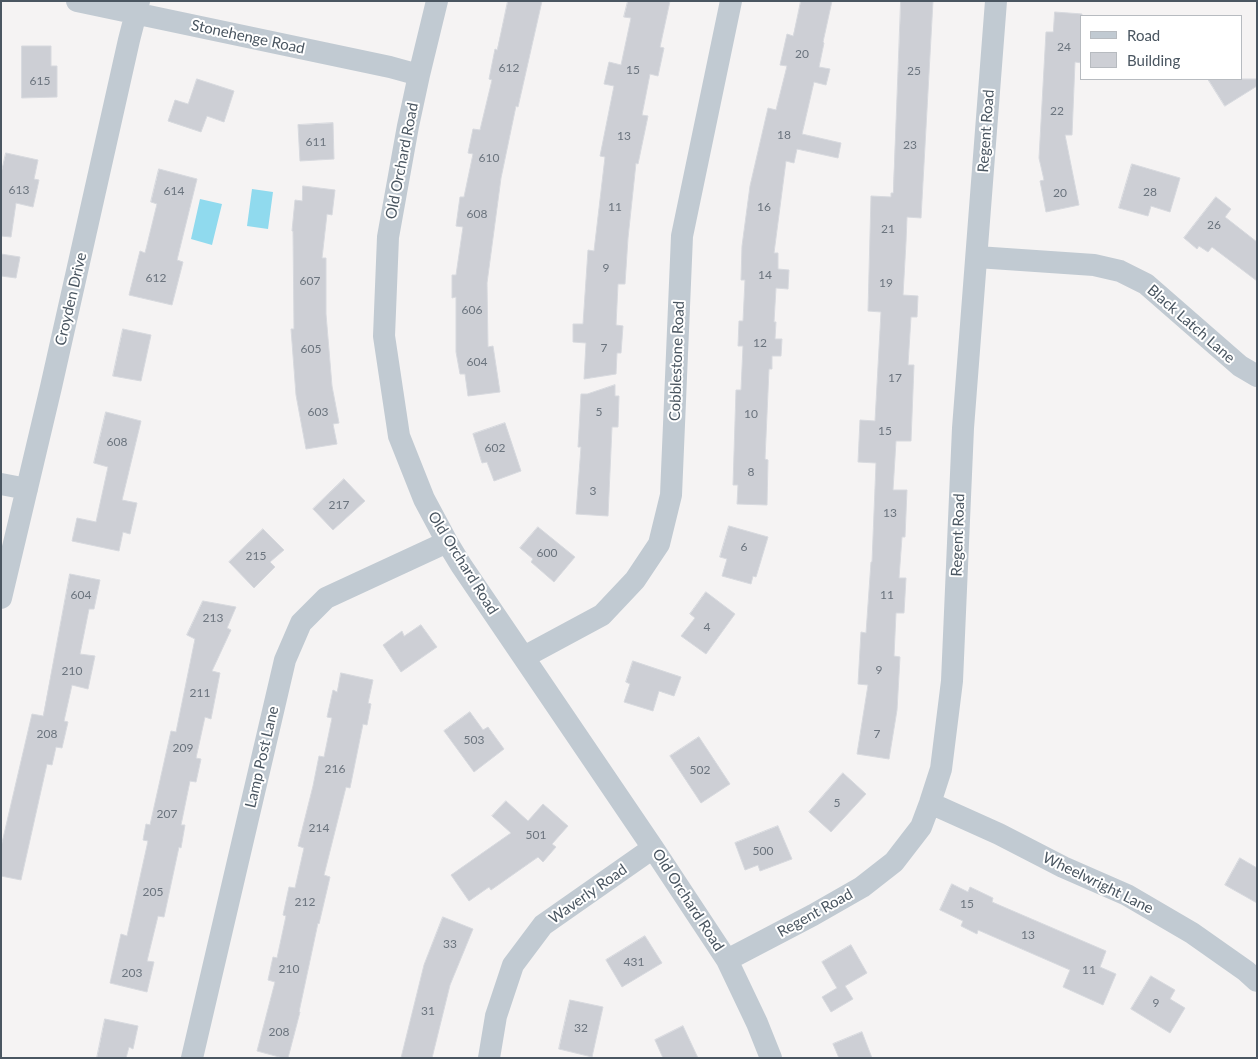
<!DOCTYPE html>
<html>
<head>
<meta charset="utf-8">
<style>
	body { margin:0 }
	#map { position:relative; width:1258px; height:1059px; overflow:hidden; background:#f5f3f3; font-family:Lato,sans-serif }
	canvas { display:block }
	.frame { position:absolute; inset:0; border:2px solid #4a5661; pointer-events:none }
	.legend { position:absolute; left:1080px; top:15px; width:162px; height:65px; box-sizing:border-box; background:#fff; border:1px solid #b7bbc0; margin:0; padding:6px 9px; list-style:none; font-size:15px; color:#4a5661 }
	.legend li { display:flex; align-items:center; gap:10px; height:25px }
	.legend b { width:25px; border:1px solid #b7bbc0 }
</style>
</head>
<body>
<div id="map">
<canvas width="1258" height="1059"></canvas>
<div class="frame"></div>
<ul class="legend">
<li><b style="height:6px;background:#c1cad2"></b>Road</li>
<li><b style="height:14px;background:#cdcfd5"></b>Building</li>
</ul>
</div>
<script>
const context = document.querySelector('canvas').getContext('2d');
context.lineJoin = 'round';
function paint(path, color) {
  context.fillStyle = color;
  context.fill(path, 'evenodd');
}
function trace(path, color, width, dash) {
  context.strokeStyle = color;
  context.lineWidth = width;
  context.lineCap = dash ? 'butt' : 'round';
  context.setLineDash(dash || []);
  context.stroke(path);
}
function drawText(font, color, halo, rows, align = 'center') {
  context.font = font + ' Lato,sans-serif';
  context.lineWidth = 4;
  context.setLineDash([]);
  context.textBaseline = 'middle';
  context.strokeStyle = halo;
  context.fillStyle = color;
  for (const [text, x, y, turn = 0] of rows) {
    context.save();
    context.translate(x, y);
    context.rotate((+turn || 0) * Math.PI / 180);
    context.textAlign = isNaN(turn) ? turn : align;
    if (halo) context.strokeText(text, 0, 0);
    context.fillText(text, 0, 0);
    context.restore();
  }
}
paint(new Path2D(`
	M252,189L273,192L268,229L247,226Z
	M200,199L222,204L212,245L191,239Z`), '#90daee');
const building = new Path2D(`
	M508,1H542L518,107L516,106L501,178L487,283L488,347L493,346L500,392L468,396L465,374H460L456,352V297L452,298V275H456L463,227L456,226L460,197H464L473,154L468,153L473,129L480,130L492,80L489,79L495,49L497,50Z
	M628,1H670L660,47L664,48L658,76L650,74L642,115L648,116L638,164L636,163L628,238L625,284H618L616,325L623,326L621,353H617L616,374L584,379L586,343L573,342V324H583L588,250L594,251L605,157L600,156L614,86L604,84L609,62L621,65L631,18L624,17Z
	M801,1H832L823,42L824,43L819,67L830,69L826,85L814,82L802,134L841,143L838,158L797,149L794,163L786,161L774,253H778V269L789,270L788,289L776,288L774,322H776L775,339H782L781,356H772V369H769L765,459L768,460L767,505L737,504L738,485H733L736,390H741L743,346H738L739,321H743L745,280H741L742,246L750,186L768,108L776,110L787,66L780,65L787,34L793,36Z
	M901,1H933L921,218L907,217L906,242L903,295L918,296L917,317H911L908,365H914L911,441H896L893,490H907L905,537H902L899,578H906L904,613H896L894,656L900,657L897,710L889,759L857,754L868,685L858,684L861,632L866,633L871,562H872L876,463L858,462L860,420L875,421L881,312L868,311L871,196L891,197V193H893Z
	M1055,12L1082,14V63L1075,62L1072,135H1065L1079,205L1046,212L1040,181L1044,180L1039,158L1046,32H1053Z
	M22,46H51V66H57V97L22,98Z
	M197,79L234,91L224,122L207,116L201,132L168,121L175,100L188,104Z
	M1208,79H1257V86L1225,106Z
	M333,123L334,159L300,161L298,125Z
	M6,153L38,160L34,179L39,180L33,207L16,203L11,237L1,236V174Z
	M1132,164L1180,178L1170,212L1151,206L1148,216L1119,208Z
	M159,169L197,179L177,260L183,262L172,305L129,295L140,251L145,253L157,204L151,202Z
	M303,186L335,190L332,215L327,214L322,258H326V314L332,386L339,423L333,424L337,444L306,449L296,395L291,329H294L293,231H292L295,200L302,201Z
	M1216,197L1231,209L1225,217L1257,242V281L1212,247L1208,252L1199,246L1197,249L1184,238Z
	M1,254L20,257L16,278L1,276Z
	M123,329L151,335L141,381L113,376Z
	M615,385V396H619L618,427H612L608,516L576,514L581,447H578L581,394H587Z
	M106,412L141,421L122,500L137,503L130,534L123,532L119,551L72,541L77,518L96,522L108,467L94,463Z
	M505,423L521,471L494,481L487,462L482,463L473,434Z
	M344,479L365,501L333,530L313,509Z
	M729,526L768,537L756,577L753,576L751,584L722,576L727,559L720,557Z
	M538,527L575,557L554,582L531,562L533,559L520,548Z
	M263,529L284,550L270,562L275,567L254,588L229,562Z
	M70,574L100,580L94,609H89L80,654L95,656L88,689L72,685L64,721L68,722L62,748L56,747L52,765L47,764L21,880L1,876V847L32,714L43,716Z
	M706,592L735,614L706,654L681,636L695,618L690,614Z
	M203,601L236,607L227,628L231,630L212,671L220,673L211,719L205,717L196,758L201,759L196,782L190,781L181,825H185L181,848L179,847L164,917L158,916L147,961L154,962L147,992L110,983L121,934L127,936L148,841L143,840L146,824L150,825L171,731L176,732L195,639L187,635Z
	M421,625L437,647L401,672L383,645L402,631L404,636Z
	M633,661L681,677L674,696L659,691L653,711L624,702L630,684L626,682Z
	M341,673L373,680L368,703L371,704L367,725L363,724L350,788L346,787L324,875L330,877L319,924L318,923L299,1012H300L288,1058H283L257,1051L275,982L268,980L273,957L277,958L286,916L283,915L289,887L295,888L304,848L298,846L313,786L319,756L324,757L332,718L327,717L333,690L337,692Z
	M470,712L483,730L488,727L504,749L474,772L444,731Z
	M699,737L730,784L701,803L670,756Z
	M843,773L866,794L831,832L809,812Z
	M506,801L528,821L543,804L568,826L552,844L556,847L543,862L538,857L491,890L489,887L469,901L451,875L511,833L492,816Z
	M778,826L792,859L760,871L758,865L745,870L735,843Z
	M1240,858L1257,868V903L1225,885Z
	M952,884L968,892L970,887L993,898L992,902L1106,951L1100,967L1116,974L1103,1005L1063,987L1070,970L978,930L977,934L961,926L963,921L940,910Z
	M443,917L473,929L450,985L432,1058H401L424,965Z
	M645,936L662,963L622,987L606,960Z
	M851,945L867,973L845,986L853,999L831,1012L822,997L837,988L822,962Z
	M1151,976L1175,990L1170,999L1185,1008L1170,1033L1131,1009Z
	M570,1000L603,1007L592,1057L559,1049Z
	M105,1019L138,1026L133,1049L129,1047L126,1058H97Z
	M683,1026L698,1058H663L655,1040Z
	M862,1032L872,1058H839L833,1044Z`);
paint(building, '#cdcfd5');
trace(building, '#d7d9de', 1);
trace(new Path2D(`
	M77,1L390,67L419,75
	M437,1L419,75L408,126L388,237L384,336L399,436L424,499L447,542L461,565L653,848L727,960L757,1023L771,1058
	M977,257L1094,265L1120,271L1146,284L1240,366L1257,376
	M1,484L27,489
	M1,598L51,387L129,40L139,1
	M524,657L602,615L635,580L659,544L671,495L682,236L731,1
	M930,803L999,834L1063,867L1127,895L1192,933L1246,971L1257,981
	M727,960L813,915L862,887L894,862L921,827L930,803L941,769L952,681L963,428L996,1
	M192,1058L285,660L301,623L326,598L447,542
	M489,1058L496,1016L513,965L543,925L653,848`), '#c1cad2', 22);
drawText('12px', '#6b747e', null, [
	["24",1064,47],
	["20",802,54],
	["612",509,68],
	["15",633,70],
	["25",914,71],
	["615",40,81],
	["22",1057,111],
	["18",784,135],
	["13",624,136],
	["611",316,142],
	["23",910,145],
	["610",489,158],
	["613",19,190],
	["614",174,191],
	["28",1150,192],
	["20",1060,193],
	["11",615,207],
	["16",764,207],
	["608",477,214],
	["26",1214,225],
	["21",888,229],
	["9",606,268],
	["14",765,275],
	["612",156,278],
	["607",310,281],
	["19",886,283],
	["606",472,310],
	["12",760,343],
	["7",604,348],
	["605",311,349],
	["604",477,362],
	["17",895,378],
	["603",318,412],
	["5",599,412],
	["10",751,414],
	["15",885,431],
	["608",117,442],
	["602",495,448],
	["8",751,472],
	["3",593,491],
	["217",339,505],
	["13",890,513],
	["6",744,547],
	["600",547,553],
	["215",256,556],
	["604",81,595],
	["11",887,595],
	["213",213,618],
	["4",707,627],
	["9",879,670],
	["210",72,671],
	["211",200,693],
	["208",47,734],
	["7",877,734],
	["503",474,740],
	["209",183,748],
	["216",335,769],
	["502",700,770],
	["5",837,803],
	["207",167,814],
	["214",319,828],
	["501",536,835],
	["500",763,851],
	["205",153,892],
	["212",305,902],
	["15",967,904],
	["13",1028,935],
	["33",450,944],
	["431",634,962],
	["210",289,969],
	["11",1089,970],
	["203",132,973],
	["9",1156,1003],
	["31",428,1011],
	["32",581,1028],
	["208",279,1032]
]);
drawText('15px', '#4a5661', '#fff', [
	["Stonehenge Road",248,37,12],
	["Regent Road",986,131,-86],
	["Old Orchard Road",402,161,-79],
	["Croyden Drive",71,299,-77],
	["Black Latch Lane",1191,324,41],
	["Cobblestone Road",677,361,-88],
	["Regent Road",958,535,-88],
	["Old Orchard Road",463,563,58],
	["Lamp Post Lane",262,757,-77],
	["Wheelwright Lane",1098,883,26],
	["Waverly Road",588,894,-35],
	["Old Orchard Road",688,900,57],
	["Regent Road",815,913,-29]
]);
</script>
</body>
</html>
